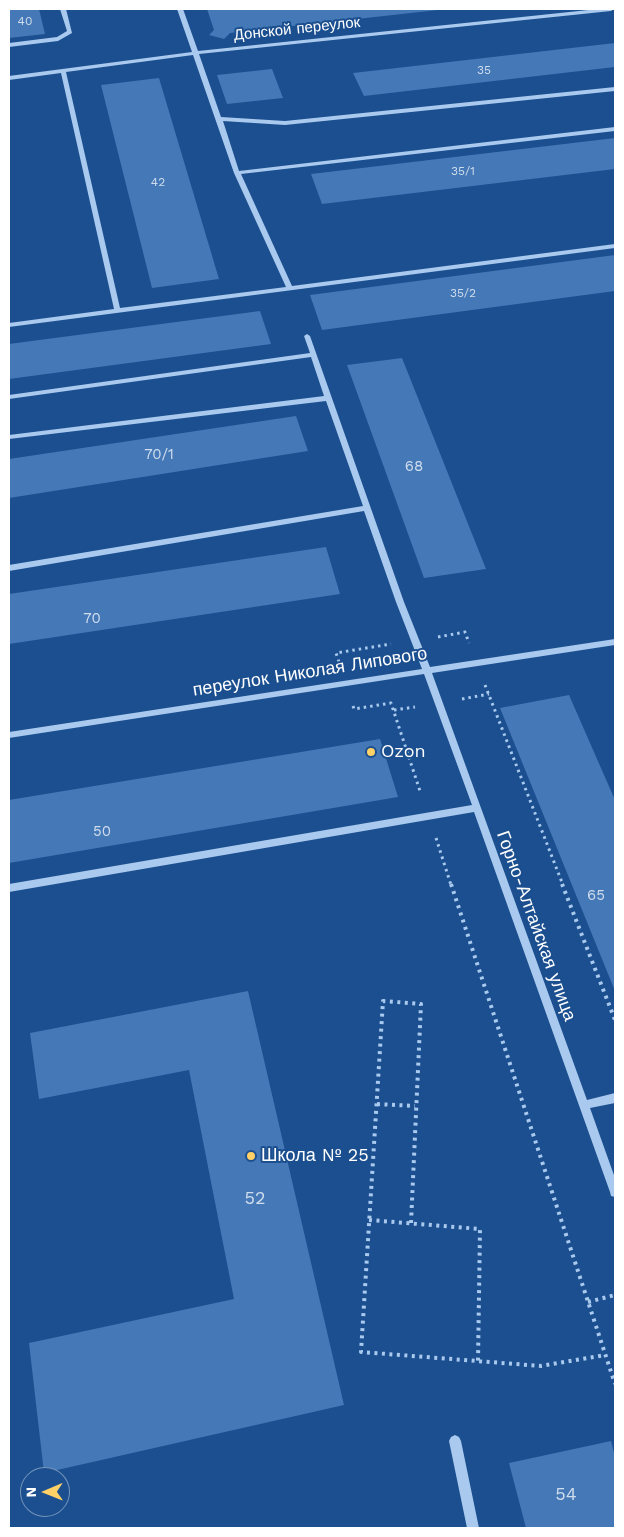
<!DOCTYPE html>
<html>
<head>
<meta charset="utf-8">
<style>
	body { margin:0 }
	#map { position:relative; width:624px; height:1537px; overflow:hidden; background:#1b4f8f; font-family:"Work Sans",sans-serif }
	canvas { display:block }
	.frame { position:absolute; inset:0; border:10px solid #fff; pointer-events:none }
	.north { position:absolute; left:20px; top:1467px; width:50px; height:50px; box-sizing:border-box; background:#1b4f8f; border:1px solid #7695bc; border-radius:50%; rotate:269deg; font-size:14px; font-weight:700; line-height:20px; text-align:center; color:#fff }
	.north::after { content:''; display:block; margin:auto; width:18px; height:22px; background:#ffd166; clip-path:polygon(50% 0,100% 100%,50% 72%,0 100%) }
</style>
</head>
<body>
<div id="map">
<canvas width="624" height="1537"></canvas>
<div class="frame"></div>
<div class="north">N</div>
</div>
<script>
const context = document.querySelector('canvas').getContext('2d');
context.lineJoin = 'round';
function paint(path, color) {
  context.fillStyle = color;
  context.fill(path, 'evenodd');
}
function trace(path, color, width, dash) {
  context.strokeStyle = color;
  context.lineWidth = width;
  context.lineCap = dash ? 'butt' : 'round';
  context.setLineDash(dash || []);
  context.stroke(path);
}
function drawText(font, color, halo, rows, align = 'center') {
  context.font = font + ' "Work Sans",sans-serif';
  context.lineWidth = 4;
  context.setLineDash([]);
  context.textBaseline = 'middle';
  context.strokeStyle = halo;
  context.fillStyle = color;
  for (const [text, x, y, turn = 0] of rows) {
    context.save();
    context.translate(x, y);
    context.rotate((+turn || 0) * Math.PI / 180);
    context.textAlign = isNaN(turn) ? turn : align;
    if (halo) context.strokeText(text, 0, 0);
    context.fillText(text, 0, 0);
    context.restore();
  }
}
paint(new Path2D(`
	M9,9H39L45,34L9,38Z
	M207,9H438V10L230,33L224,39L209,35L214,30Z
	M615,43V67L364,96L353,73Z
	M272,69L283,98L227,104L217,75Z
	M159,78L219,279L152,288L101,85Z
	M615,138V169L322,204L311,174Z
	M615,255V291L322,330L310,295Z
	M260,311L271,344L9,379V344Z
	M402,358L486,569L424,578L347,365Z
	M296,416L308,451L9,498V459Z
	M326,547L340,594L9,644V594Z
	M569,695L615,800V991L500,708Z
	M380,739L398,797L9,863V800Z
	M248,991L344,1405L44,1473L29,1343L234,1299L189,1070L39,1099L30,1033Z
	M611,1441L615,1457V1528H526L509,1463Z`), '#4478b7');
trace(new Path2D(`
	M438,637L465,632L469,643
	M339,662L336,653L391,644
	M485,685L563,885
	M462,699L489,694
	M353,706L354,709L391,703L421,794
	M394,710L415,707
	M436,838L451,885`), '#a9c9ee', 3, [2.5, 4]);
trace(new Path2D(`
	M451,884L615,1384
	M562,884L615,1020
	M377,1104L415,1106
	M369,1220L480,1229L478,1361
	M411,1223L421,1004L383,1001L361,1352L541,1366L605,1355
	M588,1302L615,1295`), '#a9c9ee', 4, [3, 4.5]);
paint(new Path2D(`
	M60,9H66L72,33L58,41L9,47V43L57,37L67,31Z
	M177,9H183L198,51L598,9H614L611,11L199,54L221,117L285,121L615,87V91L285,125L223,121L239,171L615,127V131L241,174L292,286L615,244V248L9,327V323L114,309L61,73L9,80V76L192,52ZM193,55L234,173L286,287L120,308L66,72Z
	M307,334L310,336L404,602L430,667L615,639V645L432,673L587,1100L615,1093V1103L590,1108L615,1178V1197L611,1196L610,1192L474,812L9,892V884L472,805L424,674L9,738V732L422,669L396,602L364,511L9,571V565L363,506L326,401L9,439V435L324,396L311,357L9,399V395L310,353L304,336Z
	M455,1435L459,1437L461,1441L479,1528H467L449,1441L451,1437Z`), '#a9c9ee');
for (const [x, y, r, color] of [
	[371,752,5,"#ffd166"],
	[251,1156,5,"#ffd166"]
]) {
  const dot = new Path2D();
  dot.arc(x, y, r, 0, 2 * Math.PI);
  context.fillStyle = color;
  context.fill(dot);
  trace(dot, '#1b4f8f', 2);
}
drawText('12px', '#d0dded', null, [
	["40",25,21],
	["35",484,70],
	["35/1",463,171],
	["42",158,182],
	["35/2",463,293]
]);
drawText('15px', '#fff', '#1b4f8f', [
	["Донской переулок",297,29,-6]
]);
drawText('15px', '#d0dded', null, [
	["70/1",159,455],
	["68",414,467],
	["70",92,619],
	["50",102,832],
	["65",596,896]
]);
drawText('18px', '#fff', '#1b4f8f', [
	["переулок Николая Липового",310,672,-9],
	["Горно-Алтайская улица",536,926,70]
]);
drawText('18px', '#fff', '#1b4f8f', [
	["Ozon",381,752],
	["Школа № 25",261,1156]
], 'left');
drawText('18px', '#d0dded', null, [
	["52",255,1199],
	["54",566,1495]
]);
</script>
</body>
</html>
